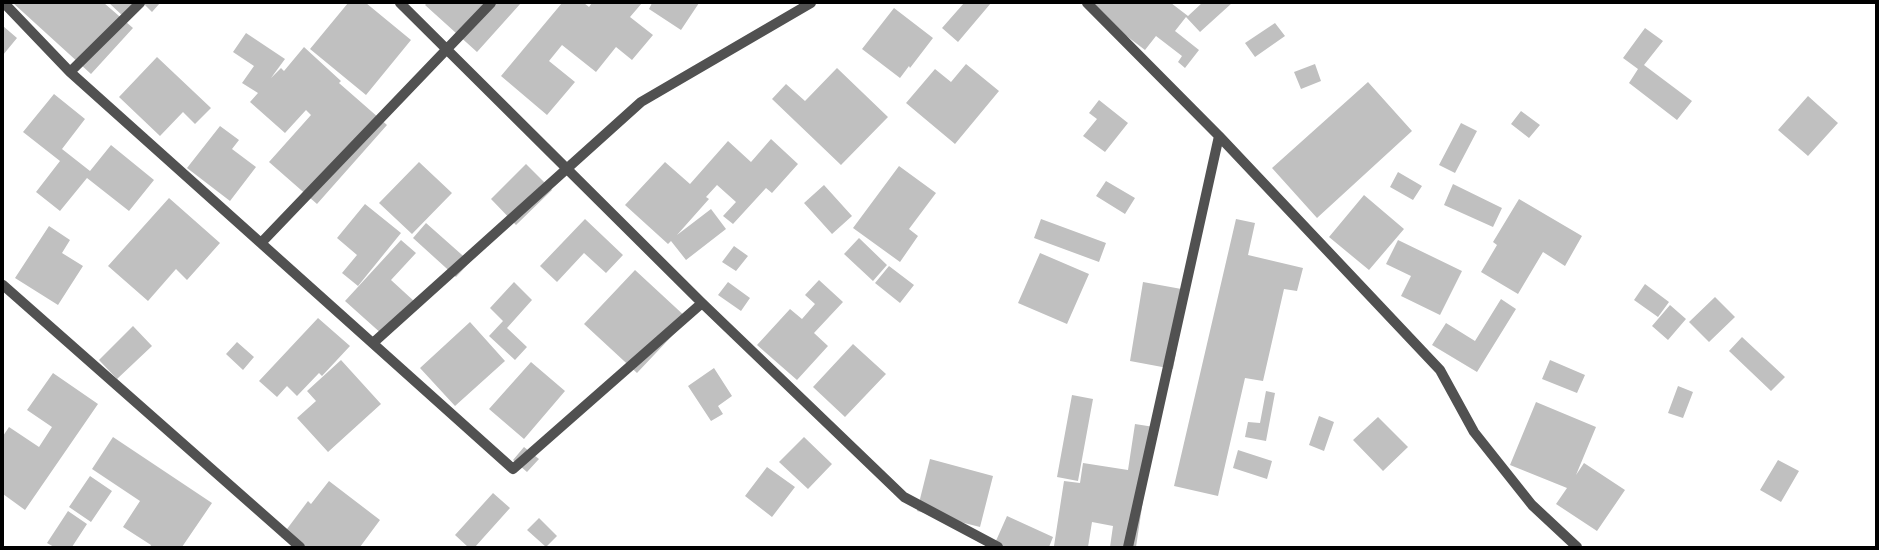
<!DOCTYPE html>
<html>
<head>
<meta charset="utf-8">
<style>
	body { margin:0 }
	#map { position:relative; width:1879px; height:550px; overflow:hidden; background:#fff; font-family:Mulish,sans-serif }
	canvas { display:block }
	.frame { position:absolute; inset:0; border:4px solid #000; pointer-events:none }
</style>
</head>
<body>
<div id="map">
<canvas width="1879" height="550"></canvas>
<div class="frame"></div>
</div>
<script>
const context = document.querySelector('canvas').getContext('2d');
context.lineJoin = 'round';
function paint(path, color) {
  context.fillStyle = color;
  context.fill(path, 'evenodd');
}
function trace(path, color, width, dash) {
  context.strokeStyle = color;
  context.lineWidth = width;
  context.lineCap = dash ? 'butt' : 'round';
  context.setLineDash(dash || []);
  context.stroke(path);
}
paint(new Path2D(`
	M13,3H104L133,28L91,74Z
	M109,3H137L124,17Z
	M143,3H160L152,12Z
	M348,3H366L411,40L366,95L310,49Z
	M427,3H521L477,52L425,5Z
	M562,3H584L589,7L592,3H642L630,17L653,35L632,60L616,47L596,72L562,45L549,61L575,82L547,115L501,76Z
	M652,3H699L681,30L649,9Z
	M964,3H991L958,42L942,28Z
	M1095,3H1171L1188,16L1202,3H1232L1200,32L1186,17L1175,31L1199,50L1185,68L1178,62L1182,56L1156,36L1145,50L1091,9Z
	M894,8L933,38L910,68L909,66L900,78L862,49Z
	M1275,23L1285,36L1255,57L1245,43Z
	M3,26L17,38L3,55Z
	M1645,28L1663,41L1644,65L1692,101L1677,120L1629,83L1638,69L1623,58Z
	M246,33L285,59L271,78L281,68L284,71L304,47L341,81L339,83L387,125L317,204L269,162L311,115L306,110L285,133L250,102L258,93L242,83L254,66L233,52Z
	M157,57L211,108L195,124L183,112L160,136L119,97Z
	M966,64L999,91L955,144L906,103L935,69L951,82Z
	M1315,64L1321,81L1301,89L1294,72Z
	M837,68L888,117L841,165L772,99L786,84L805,101Z
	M1368,82L1412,131L1317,218L1272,168Z
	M54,94L85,119L62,149L90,171L111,145L154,180L129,211L87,178L60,211L36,192L60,161L23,132Z
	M1808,96L1838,123L1808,156L1778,130Z
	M1099,100L1128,123L1105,152L1083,136L1097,119L1089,113Z
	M1521,111L1540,125L1529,138L1511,124Z
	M1461,123L1477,131L1455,173L1439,165Z
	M220,126L239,140L232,149L256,167L230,201L187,168Z
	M771,139L798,164L772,193L766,188L733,224L723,216L736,202L717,185L706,197L709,199L677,235L711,209L726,229L686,260L671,241L668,244L625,205L665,162L690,184L728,141L751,162Z
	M419,162L452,193L412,234L379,203Z
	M526,164L552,190L516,225L491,199Z
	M899,166L936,193L909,229L918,236L900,262L853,228Z
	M1398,172L1422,186L1413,200L1390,187Z
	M1106,181L1135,198L1125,214L1096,196Z
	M1453,184L1502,208L1493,227L1444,205Z
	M824,185L852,216L832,234L804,203Z
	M1364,195L1404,229L1369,270L1329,237Z
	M169,198L220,243L187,280L176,269L148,301L108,266Z
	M1519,199L1582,236L1565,266L1543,252L1518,294L1481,272L1497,245L1493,242Z
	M365,204L401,233L358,286L342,273L357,255L337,238Z
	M585,219L623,255L606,273L584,253L557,282L540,266Z
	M1041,219L1106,243L1099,262L1034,238Z
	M1236,219L1255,223L1248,255L1303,268L1297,291L1284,289L1263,381L1245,378L1218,496L1174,486Z
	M426,223L470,262L456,277L413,238Z
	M49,226L70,240L62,253L83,266L58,305L15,278Z
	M859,238L887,265L873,281L844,254Z
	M401,240L416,253L391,280L415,302L383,335L345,301Z
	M1398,240L1462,271L1440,315L1401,296L1411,276L1386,264Z
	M734,246L748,256L736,271L722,262Z
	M1040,253L1089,274L1067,324L1018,303Z
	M889,266L914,285L900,303L875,283Z
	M635,270L688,319L637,373L584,324Z
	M819,280L843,302L814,333L828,346L797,380L757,345L790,309L802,319L815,304L805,295Z
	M514,282L532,300L507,328L527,347L515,360L489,336L503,321L490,308Z
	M728,282L750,298L741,311L718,295Z
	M1143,282L1187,290L1173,369L1130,361Z
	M1645,284L1669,302L1658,317L1634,300Z
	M1715,297L1735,317L1709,342L1689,322Z
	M1501,299L1516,309L1477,372L1432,345L1446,323L1475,341Z
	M1670,305L1686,319L1668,340L1652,326Z
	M318,318L350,346L322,376L319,373L297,396L287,386L277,397L259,381Z
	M470,322L505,361L455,406L420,368Z
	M133,326L152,346L117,379L99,360Z
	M1742,337L1785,377L1771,391L1729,351Z
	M237,342L254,357L243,370L226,354Z
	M853,344L886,374L845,417L813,387Z
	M341,360L381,404L328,452L297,418L316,401L307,391Z
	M1550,360L1585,375L1577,393L1542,379Z
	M531,362L565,391L524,439L489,409Z
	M714,368L732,396L718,406L723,414L711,421L688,386Z
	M53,373L98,404L25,510L3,494V436L9,427L39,447L52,427L27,410Z
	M1678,386L1693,392L1683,418L1668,413Z
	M1266,391L1275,393L1266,441L1245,437L1248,422L1260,423Z
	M1072,395L1093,399L1078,481L1057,477Z
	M1536,402L1596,427L1576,475L1584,463L1625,490L1597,531L1556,504L1567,488L1510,465Z
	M1319,416L1334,422L1324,451L1309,445Z
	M1378,417L1408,447L1383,471L1353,440Z
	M1135,424L1154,427L1136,547H1110L1113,526L1092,522L1088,547L1054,546L1064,481L1080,483L1083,463L1128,470Z
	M113,437L212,503L182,547H150L151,545L123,527L140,501L92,469Z
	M804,437L832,464L808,489L779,462Z
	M524,447L539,459L527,472L513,460Z
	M1238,450L1272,461L1267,479L1233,468Z
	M930,459L993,476L980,527L917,511Z
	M1778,460L1799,471L1781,502L1760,490Z
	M767,467L795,487L772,517L745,496Z
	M90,476L112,491L91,522L69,507Z
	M329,481L380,520L360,547H295L281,537L308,501L311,504Z
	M493,493L510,508L475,547H468L455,535Z
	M68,511L87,524L72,547H54L47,543Z
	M1007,516L1053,537L1049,547H1004L995,543Z
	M539,518L557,536L546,547L527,530Z`), '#c0c0c0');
trace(new Path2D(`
	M4,3L70,72L513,469L702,303
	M400,3L702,303L904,497L998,547
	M1087,3L1219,136L1440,370L1474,432L1532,505L1577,547
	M70,72L140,3
	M261,243L491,3
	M3,285L300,547
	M373,343L641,102L811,3
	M1128,547L1219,136`), '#515151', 10);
</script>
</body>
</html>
